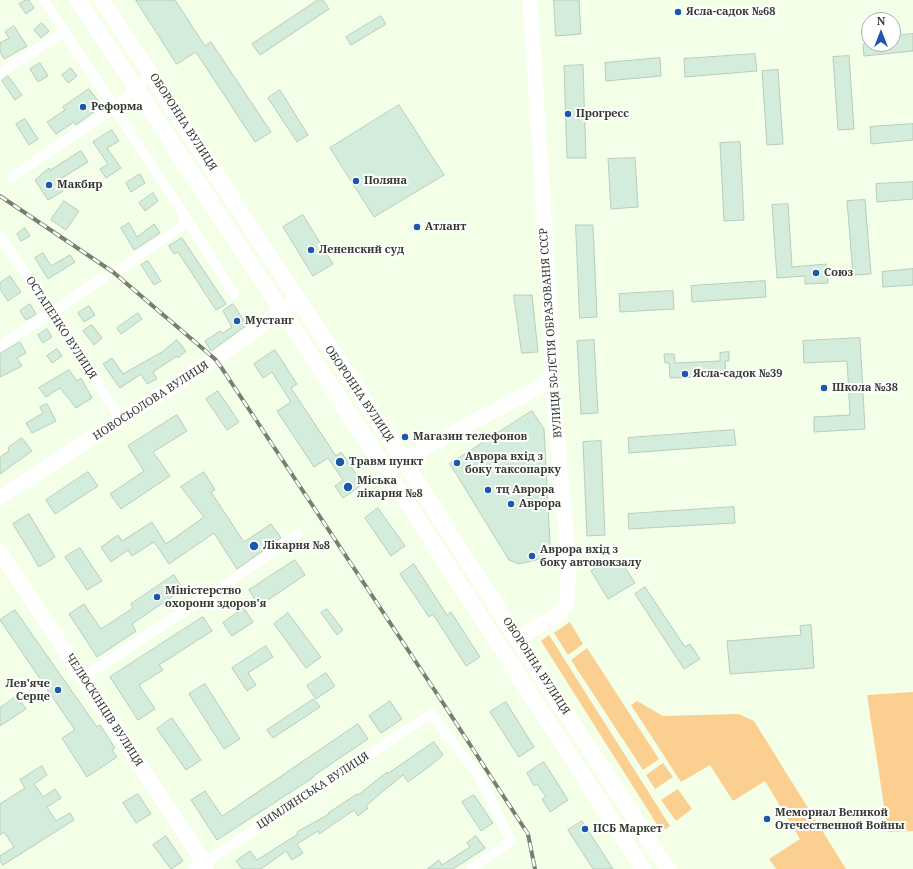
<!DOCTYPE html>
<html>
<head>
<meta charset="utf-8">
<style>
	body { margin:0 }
	#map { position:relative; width:913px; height:869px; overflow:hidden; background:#f4ffe7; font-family:"Noto Serif",serif }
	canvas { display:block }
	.north { position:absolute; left:861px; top:12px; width:40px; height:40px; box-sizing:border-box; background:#fff; border:1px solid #aeb0ad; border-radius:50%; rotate:0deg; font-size:11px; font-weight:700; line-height:16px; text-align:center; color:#353a31 }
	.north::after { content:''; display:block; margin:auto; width:14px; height:18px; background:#1c58a9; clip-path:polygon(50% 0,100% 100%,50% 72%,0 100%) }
</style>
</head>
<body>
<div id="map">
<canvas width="913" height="869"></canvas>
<div class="north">N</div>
</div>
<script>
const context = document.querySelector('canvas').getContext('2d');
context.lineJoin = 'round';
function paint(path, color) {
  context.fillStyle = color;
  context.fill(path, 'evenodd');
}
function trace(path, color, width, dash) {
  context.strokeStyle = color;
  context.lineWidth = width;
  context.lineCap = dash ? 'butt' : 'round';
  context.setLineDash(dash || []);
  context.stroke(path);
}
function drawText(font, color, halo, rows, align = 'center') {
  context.font = font + ' "Noto Serif",serif';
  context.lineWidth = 4;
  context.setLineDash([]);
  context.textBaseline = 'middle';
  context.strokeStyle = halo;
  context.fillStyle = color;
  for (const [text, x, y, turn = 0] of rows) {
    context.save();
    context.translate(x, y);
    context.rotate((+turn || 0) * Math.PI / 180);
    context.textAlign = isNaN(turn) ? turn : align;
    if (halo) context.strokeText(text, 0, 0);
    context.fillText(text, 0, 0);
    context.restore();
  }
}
paint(new Path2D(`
	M570,622L583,644L568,655L554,633Z
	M549,635L670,826L666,829L658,826L541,641Z
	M587,648L659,759L643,770L571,660Z
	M913,692V831L888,832L867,695Z
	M637,701L663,716L739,714L754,721L846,869H776L769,859L800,839L765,781L733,801L710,765L681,782L631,705Z
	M663,763L673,777L655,789L646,775Z
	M678,789L692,809L676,821L661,800Z`), '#fbcf8f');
const building = new Path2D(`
	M26,0H29L34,8L26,14L19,4Z
	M136,0H175L205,46L211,42L271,132L255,142L196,52L177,64Z
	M318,0H323L329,9L260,55L252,44Z
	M554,0H579L581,34L556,36Z
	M381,16L386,24L351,45L346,37Z
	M42,23L49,31L41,38L34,30Z
	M14,26L27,46L4,59L0,52V43L9,38L5,32Z
	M913,34V51L864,56L863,44H893V36Z
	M755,54L757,71L685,77L684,59Z
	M849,56L854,129L838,130L833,57Z
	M660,58L661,76L606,81L605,63Z
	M40,63L48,76L38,82L30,69Z
	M583,65L586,158H567L564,66Z
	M71,68L77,76L68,83L62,75Z
	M778,70L783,144L767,145L762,71Z
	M8,76L22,95L15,100L2,81Z
	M89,89L102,106L76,125L74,122L56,134L47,122L65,110L63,107Z
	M280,90L308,135L297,142L268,98Z
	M399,105L444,175L374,217L330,148Z
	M25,119L38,139L29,145L16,124Z
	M913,124V140L871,144L870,127Z
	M112,130L119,141L107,148L121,168L106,178L100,169L108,164L93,142Z
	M740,142L744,220L724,221L720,143Z
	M81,151L88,162L57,181L63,191L48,200L35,180L49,168L50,170Z
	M635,158L638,207L611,209L608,159Z
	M140,174L145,183L131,192L126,183Z
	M913,182V199L877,202L876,184Z
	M153,193L158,201L145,211L139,203Z
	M865,200L871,274L853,275L847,201Z
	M64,201L79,211L66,230L51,220Z
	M788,204L792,267L826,264L828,283L805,284V276L777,278L772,205Z
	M303,215L333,264L313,276L283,227Z
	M129,223L137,237L154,224L160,233L134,250L121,228Z
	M576,225H593L597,317L580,318Z
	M25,228L30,236L21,241L17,234Z
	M182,238L226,304L216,310L178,252L174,254L169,246Z
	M43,253L51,266L70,255L75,262L48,279L35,258Z
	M148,261L161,281L154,285L141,265Z
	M913,269V285L883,287L882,272Z
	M10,276L21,292L8,301L0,289V283Z
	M765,281L766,297L692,302L691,286Z
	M673,291L674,309L620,312L619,294Z
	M514,295H532L538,352L522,353Z
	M30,304L36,314L26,320L20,311Z
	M233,304L247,325L211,351L205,341L220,331L223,333L232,327L223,311Z
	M89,306L95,315L84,322L78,313Z
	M138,313L142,319L121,334L117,328Z
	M92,325L102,338L94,345L83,331Z
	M47,329L52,337L43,343L38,335Z
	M860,338L865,429L814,432V417L850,415L847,361L804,363L803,341Z
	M177,340L186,351L178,358L177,356L153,372L157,379L147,384L141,374L120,388L103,364L112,358L123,374L162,352Z
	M594,340L598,413L581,414L577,341Z
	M20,342L26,353L17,358L22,366L0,377V354Z
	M57,349L62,356L52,363L47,356Z
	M275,350L297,384L291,388L336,456L341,452L363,484L343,498L335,486L343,480L328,458L314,467L277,411L291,402L272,372L263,378L254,364Z
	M729,352V361H725L726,376L670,378L669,363H665L664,354H674L675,363L720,361V353Z
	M69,370L77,381L81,378L92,398L76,408L60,388L46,397L39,388Z
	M218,391L239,422L227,430L206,399Z
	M47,404L56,421L32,433L26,423L43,413L40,407Z
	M532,411L544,429L550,544L548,551L543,557L536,560L519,564L509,560L450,464Z
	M177,415L187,431L153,452L170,476L121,509L110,494L144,471L128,446Z
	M734,430L736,445L629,453L628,438Z
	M22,438L32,451L0,474V457L9,451L8,448Z
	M601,441L605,535L587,536L583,442Z
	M88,472L98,486L55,514L46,500Z
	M204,472L215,490L211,492L244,542L271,524L281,538L237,569L214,533L169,564L154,542L132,556L128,550L111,562L101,547L118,535L122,541L152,522L166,544L204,517L181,487Z
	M734,507L735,523L629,529L628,514Z
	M378,508L405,546L391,556L365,518Z
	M29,514L55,557L39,567L13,524Z
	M80,548L102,581L87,590L65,557Z
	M295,560L305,575L259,606L249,590Z
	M414,564L447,615L451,612L480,657L466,666L433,614L429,617L400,574Z
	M624,566L635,583L608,599L591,571L595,568Z
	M174,575L183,589L132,624L136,631L97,657L69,614L84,604L101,629L133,608L131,604Z
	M645,587L685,647L690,644L700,659L684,669L635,594Z
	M244,608L253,622L232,636L223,623Z
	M327,609L343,630L337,635L321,613Z
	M15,610L97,727L100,725L115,748L112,750L117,757L87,777L62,738L75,730L0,620Z
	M288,613L321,657L306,668L274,624Z
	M203,617L212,631L159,665L163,670L139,685L155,709L138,720L110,677Z
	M811,625L814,668L730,674L727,641L801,635L800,626Z
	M266,646L273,657L248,673L256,685L247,691L232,668Z
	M326,673L335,686L316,699L307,686Z
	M205,684L240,739L224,749L189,694Z
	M17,696L26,709L0,726V708Z
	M314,699L320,707L273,738L267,730Z
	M390,701L402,719L381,733L369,716Z
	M506,702L534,747L519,757L490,712Z
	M172,718L201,760L186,770L157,729Z
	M358,724L368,739L313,776L314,777L217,840L191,800L205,791L222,816Z
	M434,742L443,755L430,766L408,782L403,775L381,793L366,806L368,808L358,816L354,810L319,834L318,831L297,844L303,853L292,860L286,851L261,869H242L236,861L250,851L257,860L298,834L297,832L329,814L328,813L357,794L358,795L387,772L388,773Z
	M544,762L568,800L550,812L542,799L546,797L537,784L534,786L527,773Z
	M42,766L47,775L34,784L43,797L55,789L61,798L47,807L56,821L70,813L74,820L3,865L0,861V856L14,847L4,832L0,835V804L25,788L20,780Z
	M138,794L151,814L136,823L123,803Z
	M474,795L493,823L481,831L462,802Z
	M582,821L613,869H593L568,830Z
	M166,836L183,861L171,869L153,845Z
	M476,836L485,848L476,854L453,869H427L439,860L442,865L470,847L467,843Z`);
paint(building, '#d4ecdb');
trace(building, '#b6cdbc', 1);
trace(new Path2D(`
	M44,0L186,218L181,227L120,269
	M0,73L65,31
	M12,177L114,108L152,75
	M186,218L234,294
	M0,236L52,312L121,420
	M0,346L103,278
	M83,677L231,581L297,534
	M208,868L204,863L431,714L479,776L511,841L471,869`), '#fff', 10);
trace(new Path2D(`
	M403,461L439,440L552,380
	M0,497L215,359L274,317L281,310L298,300
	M0,552L204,863L196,869
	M517,639L560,613L565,607L567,599L569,563L552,380L551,327L530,0`), '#fff', 15);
trace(new Path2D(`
	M78,0L386,470L643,869
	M102,0L398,452L517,639L668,869`), '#fff', 16);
const rail = new Path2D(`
	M0,196L113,272L215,359L221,367L443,703L528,834L535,869`);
trace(rail, '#787f71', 4);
trace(rail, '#fff', 2.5, [8]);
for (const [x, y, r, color] of [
	[678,12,4,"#1c58a9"],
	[83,107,4,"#1c58a9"],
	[568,114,4,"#1c58a9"],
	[356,181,4,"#1c58a9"],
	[49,185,4,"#1c58a9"],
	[417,227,4,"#1c58a9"],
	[311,250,4,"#1c58a9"],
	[816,273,4,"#1c58a9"],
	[237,321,4,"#1c58a9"],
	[685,374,4,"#1c58a9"],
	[824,388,4,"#1c58a9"],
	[405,437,4,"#1c58a9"],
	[340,462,5,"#1c58a9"],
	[457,463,4,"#1c58a9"],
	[348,487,5,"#1c58a9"],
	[488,490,4,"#1c58a9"],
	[511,504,4,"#1c58a9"],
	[254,546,5,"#1c58a9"],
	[532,556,4,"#1c58a9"],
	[157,597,4,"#1c58a9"],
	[58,690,4,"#1c58a9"],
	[767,819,4,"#1c58a9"],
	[585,829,4,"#1c58a9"]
]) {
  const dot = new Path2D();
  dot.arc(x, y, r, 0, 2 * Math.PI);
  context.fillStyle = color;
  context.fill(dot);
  trace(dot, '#fff', 1.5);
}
drawText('bold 11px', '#353a31', '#fff', [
	["Ясла-садок №68",686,12],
	["Реформа",91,107],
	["Прогресс",576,114],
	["Поляна",364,181],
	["Макбир",57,185],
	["Атлант",425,227],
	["Лененский суд",319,250],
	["Союз",824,273],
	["Мустанг",245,321],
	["Ясла-садок №39",693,374],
	["Школа №38",832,388],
	["Магазин телефонов",413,437],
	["Аврора вхід з",465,457],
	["боку таксопарку",465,470],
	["Травм пункт",349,462],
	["Міська",357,481],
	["лікарня №8",357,494],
	["тц Аврора",496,490],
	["Аврора",519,504],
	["Лікарня №8",263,546],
	["Аврора вхід з",540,550],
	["боку автовокзалу",540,563],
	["Міністерство",165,591],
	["охорони здоров'я",165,604],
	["Лев'яче",50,684,"right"],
	["Серце",50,697,"right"],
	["Мемориал Великой",775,813],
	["Отечественной Войны",775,826],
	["ПСБ Маркет",593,829]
], 'left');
drawText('11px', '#353a31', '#fff', [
	["ОБОРОННА ВУЛИЦЯ",183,122,57],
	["ОСТАПЕНКО ВУЛИЦЯ",61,328,57],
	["ВУЛИЦЯ 50-ЛЄТІЯ ОБРАЗОВАНІЯ СССР",551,333,-94],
	["ОБОРОННА ВУЛИЦЯ",359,394,56],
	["НОВОСЬОЛОВА ВУЛИЦЯ",151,401,-33],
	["ОБОРОННА ВУЛИЦЯ",536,666,57],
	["ЧЕЛЮСКІНЦІВ ВУЛИЦЯ",104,710,57],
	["ЦИМЛЯНСЬКА ВУЛИЦЯ",313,791,-33]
]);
</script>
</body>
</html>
